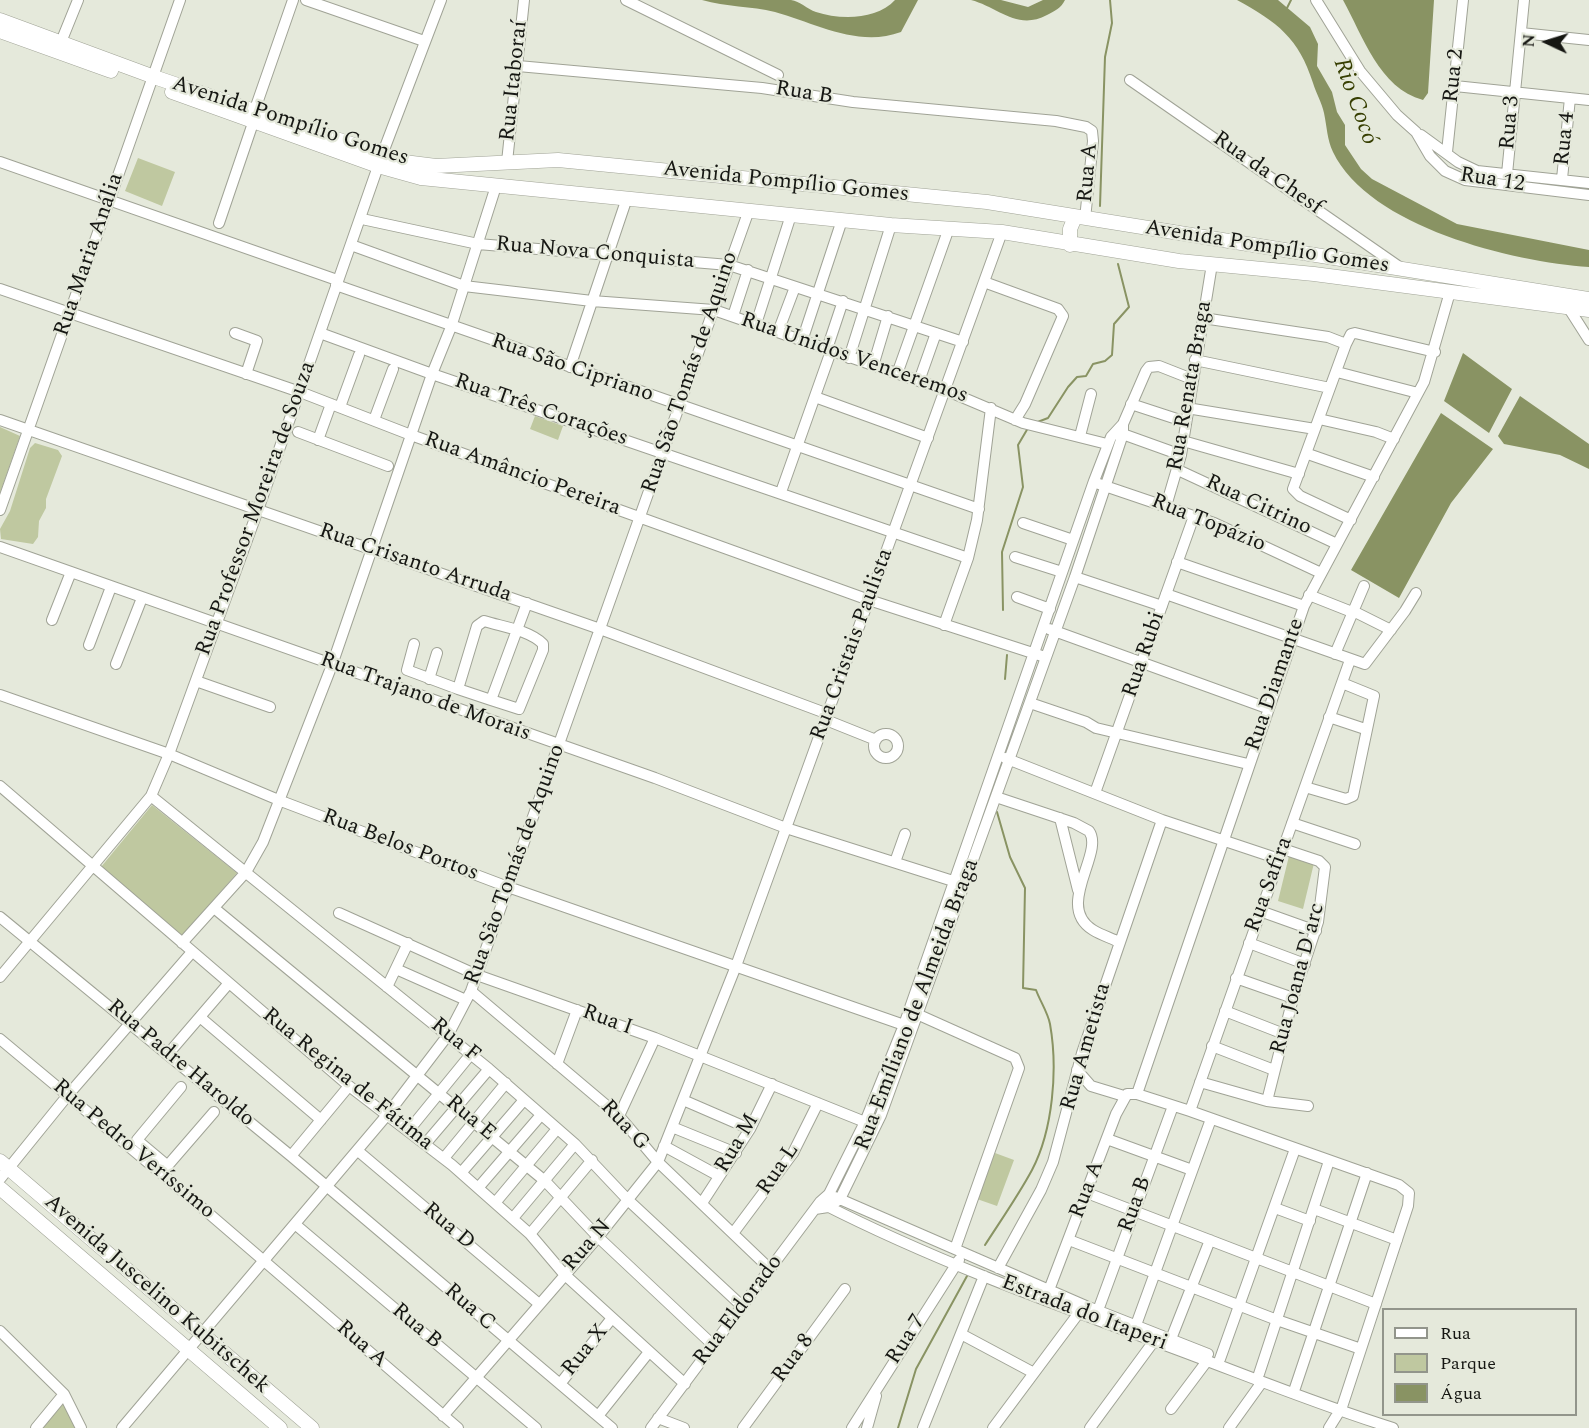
<!DOCTYPE html>
<html>
<head>
<meta charset="utf-8">
<style>
	body { margin:0 }
	#map { position:relative; width:1589px; height:1428px; overflow:hidden; background:#e5e9db; font-family:Spectral,serif }
	canvas { display:block }
	.legend { position:absolute; left:1382px; top:1308px; width:195px; height:108px; box-sizing:border-box; background:#e5e9db; border:2px solid #92958b; margin:0; padding:8px 10px; list-style:none; font-size:18px; color:#161713 }
	.legend li { display:flex; align-items:center; gap:12px; height:30px }
	.legend b { width:30px; border:2px solid #92958b }
	.north { position:absolute; left:1517px; top:12px; width:60px; height:60px; -webkit-text-stroke:4px #e5e9db; paint-order:stroke; rotate:274deg; font-size:16px; font-weight:700; line-height:24px; text-align:center; color:#161713 }
	.north::after { content:''; display:block; margin:auto; width:21px; height:27px; background:#161713; clip-path:polygon(50% 0,100% 100%,50% 72%,0 100%) }
</style>
</head>
<body>
<div id="map">
<canvas width="1589" height="1428"></canvas>
<ul class="legend">
<li><b style="height:8px;background:#fff"></b>Rua</li>
<li><b style="height:16px;background:#bfc8a0"></b>Parque</li>
<li><b style="height:16px;background:#899363"></b>Água</li>
</ul>
<div class="north">N</div>
</div>
<script>
const context = document.querySelector('canvas').getContext('2d');
context.lineJoin = 'round';
function paint(path, color) {
  context.fillStyle = color;
  context.fill(path, 'evenodd');
}
function trace(path, color, width, dash) {
  context.strokeStyle = color;
  context.lineWidth = width;
  context.lineCap = dash ? 'butt' : 'round';
  context.setLineDash(dash || []);
  context.stroke(path);
}
function drawText(font, color, halo, rows, align = 'center') {
  context.font = font + ' Spectral,serif';
  context.lineWidth = 4.5;
  context.setLineDash([]);
  context.textBaseline = 'middle';
  context.strokeStyle = halo;
  context.fillStyle = color;
  for (const [text, x, y, turn = 0] of rows) {
    context.save();
    context.translate(x, y);
    context.rotate((+turn || 0) * Math.PI / 180);
    context.textAlign = isNaN(turn) ? turn : align;
    if (halo) context.strokeText(text, 0, 0);
    context.fillText(text, 0, 0);
    context.restore();
  }
}
paint(new Path2D(`
	M138,158L175,172L162,206L125,191Z
	M535,416L563,426L558,440L530,429Z
	M0,427L20,436L0,493Z
	M35,443L58,450L62,456L46,499V508L39,521L38,537L33,544L1,539L0,529L10,511L30,448Z
	M152,805L237,873L182,936L101,867Z
	M1289,856L1314,863L1303,909L1278,901Z
	M995,1153L1014,1160L997,1206L977,1199Z
	M61,1404H66L77,1428H42Z`), '#bfc8a0');
paint(new Path2D(`
	M702,0C730,0 762,0 791,0C800,1 807,9 816,12C840,20 877,20 895,0H918L901,32C858,48 815,23 775,12C751,6 726,7 702,0Z
	M971,0H1001L1028,7L1043,0H1065C1061,8 1055,11 1047,15C1017,31 998,7 971,0Z
	M1237,0H1278L1310,27L1318,44L1317,66L1332,92L1337,112L1345,125V145L1361,169L1372,179L1457,224L1589,250V267C1513,262 1369,227 1333,152C1327,139 1327,127 1324,113C1322,103 1316,93 1313,83C1299,38 1277,22 1237,0Z
	M1343,0H1434L1428,93L1423,100C1379,88 1363,36 1343,0Z
	M1463,353L1512,389L1489,433L1444,401Z
	M1520,396L1589,444V469L1560,455L1504,444L1498,436Z
	M1441,413L1493,449L1451,503L1399,598L1351,570Z`), '#899363');
trace(new Path2D(`
	M1287,8L1291,0
	M1100,206L1105,57L1112,23L1110,0
	M1035,423L1048,418L1068,387L1077,377L1086,376L1093,364L1105,361L1112,355L1114,324L1129,307L1118,264
	M1003,610L1002,552L1023,487L1018,445L1028,428
	M1005,679L1007,655
	M985,1245C1001,1220 1018,1196 1032,1170C1053,1130 1058,1069 1050,1024C1048,1013 1040,1001 1036,990L1023,988L1025,888L1010,857L997,812
	M898,1428L916,1369L967,1276`), '#899363', 2);
const minor = new Path2D(`
	M306,0L424,41
	M626,0L778,75
	M1316,0L1360,71L1397,115L1416,132L1430,156L1445,171L1465,180L1589,195
	M1521,33L1589,40
	M61,42L78,0
	M518,66L762,88L853,102L1056,121L1086,127L1092,131L1093,141L1085,219
	M1130,80L1401,268
	M1455,86L1589,100
	M254,112L293,0
	M1421,135L1458,162L1477,171L1589,183
	M1447,152L1463,0
	M0,162L337,280
	M507,162L524,0
	M1507,174L1524,0
	M1562,179L1570,98
	M362,219L478,244L729,265L963,342
	M219,223L253,123
	M351,245L464,286L592,301L714,310L945,390L1023,423L1107,444
	M984,282L1058,309L1063,316L1025,404L1015,420
	M336,285L979,509
	M0,289L300,392L411,435L869,600L1045,657
	M1568,307L1589,340
	M733,316L748,270
	M1203,318L1328,337L1346,344
	M756,324L791,215
	M778,332L795,287
	M235,333L257,341L246,374
	M320,333L432,374L968,558
	M802,341L842,220
	M827,349L843,301
	M849,358L891,225
	M1195,360L1330,388
	M873,366L888,316
	M570,367L627,198
	M1337,372L1418,393
	M897,374L949,228
	M919,381L936,333
	M815,397L928,438
	M1131,404L1186,422
	M340,407L359,355
	M1187,408L1315,429
	M1319,419L1376,432L1394,439
	M0,420L600,629L828,714
	M374,420L393,369
	M298,432L388,466
	M1117,432L1181,455
	M1080,436L1091,394
	M318,440L331,404
	M1183,441L1299,474
	M1308,454L1374,477
	M1178,470L1337,544
	M1099,484L1214,523L1321,573
	M781,492L831,351
	M1166,506L1181,455L1212,264
	M0,510L180,0
	M1351,520L1300,496L1293,489L1346,344L1351,334L1355,333L1435,352
	M1023,523L1073,540
	M0,547L655,778L786,828L953,881
	M1015,557L1062,572
	M1177,562L1304,606
	M1075,577L1162,606
	M1166,594L1365,664L1405,611L1416,593
	M1309,595L1352,612
	M1017,597L1050,609
	M1353,611L1391,630
	M52,620L71,572
	M944,625L968,558L977,520L991,408
	M1049,629L1267,708
	M414,644L407,670L458,689
	M89,645L111,587
	M1335,654L1364,586
	M116,664L142,598
	M429,679L437,653
	M196,681L270,707
	M0,695L169,754L281,801L508,887L904,1025
	M491,700L519,709L543,650V644C529,630 503,627 484,621L477,626L458,689L491,700L527,603
	M1030,703L1086,722L1096,728L1248,764
	M1329,717L1365,729
	M826,720L876,740
	M874 746a12 12 0 1 1 24 0a12 12 0 1 1-24 0Z
	M1005,758L1162,820L1279,859
	M0,786L349,1086L452,1165L530,1234L564,1274L685,1384
	M1305,787L1346,799L1353,796L1374,696L1342,683
	M1095,793L1194,516
	M151,796L489,1069L575,1144L628,1200L742,1306
	M996,797L1074,823L1089,831C1105,853 1054,906 1093,930C1101,935 1111,938 1119,942
	M1060,818L1078,890
	M1292,823L1355,844
	M895,862L905,834
	M214,908L545,1181L598,1237L713,1345
	M1260,911L1316,931
	M339,913L477,975L655,1038L870,1124
	M0,917L291,1156L612,1428
	M182,943L246,872L263,842L332,665L432,374L451,327L496,186
	M1249,943L1305,964
	M396,969L466,1000
	M0,977L151,796L169,754L258,510L382,155L441,0
	M1236,978L1293,998
	M387,987L408,943
	M471,991L619,1116L658,1162L770,1269
	M1225,1011L1284,1034
	M919,1015L1015,1058L1019,1068L955,1249
	M201,1018L321,1120
	M0,1039L206,1211L458,1428
	M1212,1046L1274,1070
	M168,1054L229,983
	M557,1064L577,1010
	M1077,1070L1091,1086L1124,1096
	M1200,1082L1267,1101L1308,1106
	M1137,1094L1304,606L1424,382L1450,292
	M683,1100L750,1129
	M1267,1101L1293,998L1318,922L1325,867L1319,861L1283,849
	M1190,1111L1350,660
	M619,1116L655,1038
	M672,1127L736,1153
	M409,1130L471,1054
	M1107,1139L1192,1170
	M426,1143L489,1069
	M664,1146L719,1176
	M358,1151L538,1303
	M291,1156L349,1086
	M444,1158L506,1083
	M168,1166L137,1140L181,1087
	M163,1171L214,1112
	M461,1173L524,1100
	M0,1179L68,1095L192,952
	M478,1188L541,1115
	M1087,1193L1376,1304
	M835,1197L1086,1306L1208,1354
	M495,1203L557,1129
	M702,1203L750,1129L772,1084
	M823,1204C929,1258 1043,1300 1154,1341C1234,1370 1312,1403 1393,1428
	M1275,1208L1310,1221
	M815,1209L828,1207L840,1199L881,1115L1075,577L1123,434V424L1146,371L1149,367L1159,366L1192,379
	M1314,1209L1397,1240
	M513,1218L575,1144
	M296,1225L536,1428
	M734,1232L793,1153L818,1103
	M530,1234L592,1160
	M1069,1240L1277,1320L1361,1349
	M998,1268L1041,1190L1053,1162L1082,1053L1162,820
	M1049,1290L1116,1114L1127,1094H1137L1190,1111L1399,1185L1409,1193L1408,1206L1342,1407L1329,1428
	M1100,1305L1173,1106
	M1136,1325L1211,1119
	M0,1331L64,1394L81,1428
	M961,1334L1034,1373
	M1171,1339L1210,1240
	M1220,1359L1295,1149
	M1259,1374L1329,1161
	M560,1384L612,1318
	M1295,1388L1367,1173
	M1171,1409L1207,1361
	M443,1416L598,1237L658,1162L736,966L1002,232
	M598,1416L649,1352
	M658,1418L684,1428
	M36,1428L64,1394
	M122,1428L387,1115L448,1035L471,991L749,210
	M651,1428L820,1202L829,1194L865,1122L904,1025L1094,481L1111,437L1123,424
	M743,1428L845,1289
	M852,1428L959,1260
	M867,1428L876,1396
	M923,1428L984,1276
	M993,1428L1078,1314
	M1090,1428L1157,1337
	M1229,1428L1262,1382`);
const major = new Path2D(`
	M0,20L157,78L404,162L436,166L558,160L987,202L1589,299
	M0,31L111,71
	M172,92L378,166L421,178L891,225L1002,232L1179,261L1314,274L1589,310
	M1070,245V229L1075,217
	M0,1161L312,1428
	M0,1188L280,1428`);
trace(minor, '#a0a396', 12);
trace(major, '#a0a396', 15);
trace(minor, '#fff', 10);
trace(major, '#fff', 14);
drawText('22px', '#161713', '#e5e9db', [
	["Rua 2",1455,76,-84],
	["Rua Itaboraí",515,81,-84],
	["Rua B",804,94,9],
	["Avenida Pompílio Gomes",290,122,18],
	["Rua 3",1511,123,-85],
	["Rua 4",1566,139,-84],
	["Rua A",1089,173,-85],
	["Rua da Chesf",1267,174,35],
	["Rua 12",1492,181,9],
	["Avenida Pompílio Gomes",786,183,6],
	["Avenida Pompílio Gomes",1267,248,9],
	["Rua Nova Conquista",595,254,5],
	["Rua Maria Anália",90,255,-71],
	["Rua Unidos Venceremos",854,359,19],
	["Rua São Cipriano",572,369,19],
	["Rua São Tomás de Aquino",691,373,-71],
	["Rua Renata Braga",1191,386,-80],
	["Rua Três Corações",541,411,19],
	["Rua Amâncio Pereira",522,475,20],
	["Rua Citrino",1258,506,25],
	["Rua Professor Moreira de Souza",257,509,-70],
	["Rua Topázio",1208,524,22],
	["Rua Crisanto Arruda",415,564,19],
	["Rua Cristais Paulista",853,645,-70],
	["Rua Rubi",1145,655,-71],
	["Rua Diamante",1276,685,-71],
	["Rua Trajano de Morais",425,698,20],
	["Rua Belos Portos",400,846,21],
	["Rua São Tomás de Aquino",516,865,-70],
	["Rua Safira",1270,885,-70],
	["Rua Joana D'arc",1299,979,-75],
	["Rua Emíliano de Almeida Braga",918,1005,-69],
	["Rua I",607,1021,20],
	["Rua F",455,1041,39],
	["Rua Ametista",1087,1047,-74],
	["Rua Padre Haroldo",180,1064,40],
	["Rua Regina de Fátima",347,1080,39],
	["Rua E",470,1119,40],
	["Rua G",624,1126,47],
	["Rua M",738,1144,-59],
	["Rua Pedro Veríssimo",133,1150,40],
	["Rua L",779,1170,-56],
	["Rua A",1088,1190,-69],
	["Rua B",1136,1205,-70],
	["Rua D",448,1227,40],
	["Rua N",588,1246,-49],
	["Avenida Juscelino Kubitschek",156,1295,41],
	["Rua C",469,1308,41],
	["Rua Eldorado",739,1311,-53],
	["Estrada do Itaperi",1084,1314,21],
	["Rua B",416,1327,40],
	["Rua 7",907,1340,-58],
	["Rua A",361,1345,41],
	["Rua X",586,1351,-51],
	["Rua 8",794,1359,-54]
]);
drawText('italic 24px', '#373f02', '#e5e9db', [
	["Rio Cocó",1354,102,70]
]);
</script>
</body>
</html>
